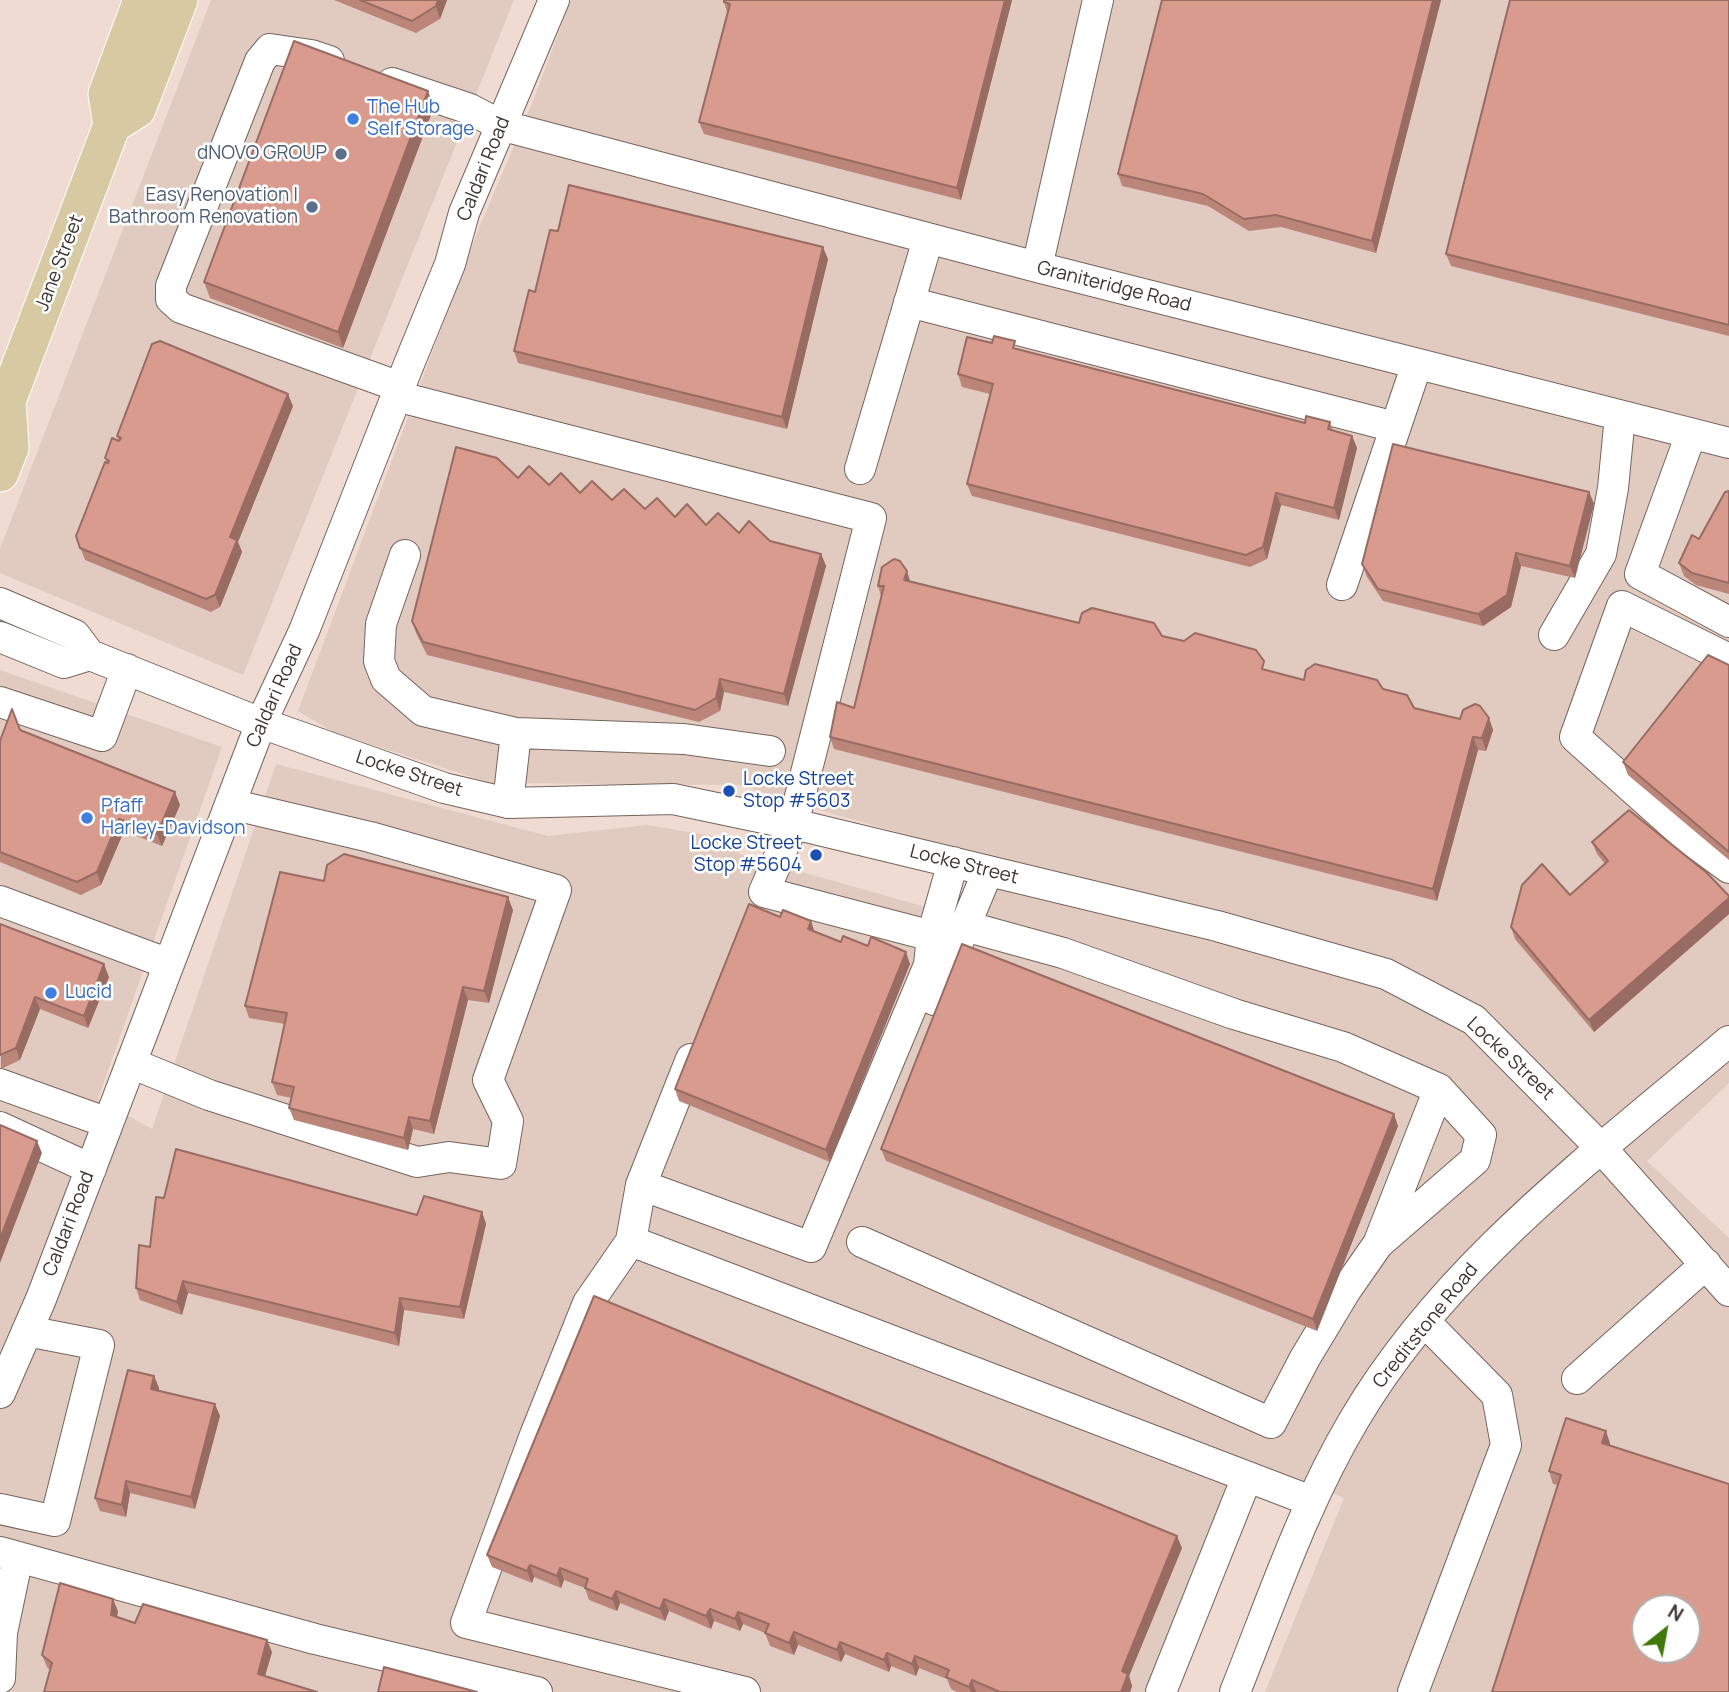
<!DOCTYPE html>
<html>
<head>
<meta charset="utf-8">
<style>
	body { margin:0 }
	#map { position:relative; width:1729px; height:1692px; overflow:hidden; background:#efdbd2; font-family:Manrope,sans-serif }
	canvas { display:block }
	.north { position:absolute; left:1631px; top:1594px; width:70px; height:70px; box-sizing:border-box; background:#fff; border:2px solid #b1aead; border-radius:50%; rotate:31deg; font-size:19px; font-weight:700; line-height:28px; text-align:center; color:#3c3531 }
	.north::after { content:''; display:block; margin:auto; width:24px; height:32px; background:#41790c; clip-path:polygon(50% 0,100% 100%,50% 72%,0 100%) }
</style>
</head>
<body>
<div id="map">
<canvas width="1729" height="1692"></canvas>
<div class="north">N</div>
</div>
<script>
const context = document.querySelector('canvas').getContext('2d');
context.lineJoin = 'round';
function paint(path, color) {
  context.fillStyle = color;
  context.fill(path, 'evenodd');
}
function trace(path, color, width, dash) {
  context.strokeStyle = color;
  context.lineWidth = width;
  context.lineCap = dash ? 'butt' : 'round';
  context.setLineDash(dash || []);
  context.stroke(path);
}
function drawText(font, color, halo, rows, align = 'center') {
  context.font = font + ' Manrope,sans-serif';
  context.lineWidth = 5;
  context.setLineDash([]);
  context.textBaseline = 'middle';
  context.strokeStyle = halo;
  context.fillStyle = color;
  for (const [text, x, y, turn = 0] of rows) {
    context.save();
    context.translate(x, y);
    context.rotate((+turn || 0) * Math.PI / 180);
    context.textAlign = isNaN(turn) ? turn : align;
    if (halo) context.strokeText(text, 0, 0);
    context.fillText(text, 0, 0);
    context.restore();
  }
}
paint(new Path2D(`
	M211,0H514L243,675L0,573V549Z
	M571,0H1729V1083L1647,1161L1729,1238V1692H1265L1344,1498L1262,1465L1174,1692H0V670L222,747L98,1099L152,1129L276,764L548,836L647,825L743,841L739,854L957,916L982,856L840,816L740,785L490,783L333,732L298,711L477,233L533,101ZM1645,1608H1687V1650H1645Z`), '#e1cbc0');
const minor = new Path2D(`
	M329,61L311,55L270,49L260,61L171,286V299L181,308L400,387
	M392,83L470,109L500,125L1037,267L1729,443
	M1037,267L1098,0
	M909,302L1395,427
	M396,396L871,518L793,824L764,892L932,936L953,862
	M1691,434L1640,574L1729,622
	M860,469L928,239
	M405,555L381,624L379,661L386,679L423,711L516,733L508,803
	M1342,585L1417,364
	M0,603L75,635L90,655L261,723L444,788L508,803L673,799L802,826L1217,926L1386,974L1474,1020L1602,1149L1729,1291
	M1554,635L1601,554L1613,488L1620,416
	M0,637L64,663L90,655
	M1729,659L1622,606L1575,737L1688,838L1729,868
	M0,702L102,736L127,669
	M516,733L684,739L770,751
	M0,901L169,964
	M934,1000L988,871
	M131,1063L209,1095L417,1162L449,1157L501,1164L508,1121L488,1080L556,890L370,837L230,804
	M0,1084L108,1123
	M0,1127L91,1169
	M641,1185L811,1247L929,965L932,936
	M1380,1239L1439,1089
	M631,1241L641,1185L691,1059
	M862,1242L1271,1423L1305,1358L1346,1290L1378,1244L1475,1160L1481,1135L1439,1089L1343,1047L1234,1014L1063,953L965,926
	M1577,1379L1706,1264
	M0,1393L41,1299L261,723L304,631L409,364L450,264L464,213L554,0
	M0,1509L55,1521L99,1345L27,1331
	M0,1552L315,1639L537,1692
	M0,1678L2,1633L18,1557
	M745,1692L466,1623L535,1435L588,1303L631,1241L1311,1501
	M1161,1692L1247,1477
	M1235,1692C1272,1600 1303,1506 1354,1420C1445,1265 1594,1156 1729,1041
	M1413,1692L1506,1445L1497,1395L1425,1322`);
const major = new Path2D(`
	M112,125L137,109L179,0
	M0,409L7,401L112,125L107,94L142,0
	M0,473L10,448L7,401`);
trace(minor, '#76645c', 32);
trace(major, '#fff', 39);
trace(minor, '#fff', 30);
trace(major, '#d7caa2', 37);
paint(new Path2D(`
	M334,0H447L440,19L416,33Z
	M1012,0L961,200L704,134L699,122L727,12L724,2Z
	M1162,0H1441L1376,253L1281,227L1249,231L1208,206L1122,186L1118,174Z
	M1729,0V336L1451,266L1446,254Z
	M434,107L343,348L210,298L204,282Z
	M828,259L787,429L518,363L514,351L535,292Z
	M1018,349L1305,423L1330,422L1333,431L1352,436L1357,448L1339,520L1281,505L1267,559L1250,567L972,496L967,484L990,394L962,387L958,374Z
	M293,406L238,542L242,552L220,607L211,612L85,560L76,536L107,463L105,458L119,441L117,436Z
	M518,478L612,500L706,525L821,554L826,566L788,706L724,692L720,711L699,722L427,655L416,633L412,621Z
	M1729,491V594L1696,585L1684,576L1679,563L1699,539Z
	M1589,492L1594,504L1575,578L1521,566L1511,607L1483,626L1383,601L1367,577L1362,564Z
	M910,581L1079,623L1162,636L1267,671L1304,680L1383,689L1414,708L1460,719L1489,718L1493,730L1486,751L1478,750L1437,901L834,749L830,737L854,708L881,596L878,586Z
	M1729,665V860L1628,775L1623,762Z
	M20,730L180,805L162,846L124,831L101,885L81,895L0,862V741Z
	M1592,842L1729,896V914L1594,1032L1515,939L1511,927L1570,895L1605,864L1597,854Z
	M324,881L513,910L489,1003L468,1000L434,1134L413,1129L408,1150L294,1120L289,1108L292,1098L277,1095L272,1082L285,1024L249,1018L245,1006Z
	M0,924L109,977L88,1028L40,1009L20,1060L1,1069Z
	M814,931L841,942L910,964L830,1162L679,1101L675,1089Z
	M1398,1126L1317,1331L886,1161L881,1149Z
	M164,1198L417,1215L482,1212L486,1224L464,1319L404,1310L399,1346L188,1293L182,1315L140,1300L136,1288L150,1247Z
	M154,1376L159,1388L158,1391L220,1416L195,1509L130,1493L126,1517L100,1511L95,1498Z
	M1610,1443V1446L1558,1485L1553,1484L1549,1471Z
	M1182,1548L1129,1676L1132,1686L1130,1692H957L951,1689L947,1679L919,1668L916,1676L891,1666L889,1672L845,1654L841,1662L798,1645L794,1655L770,1646L765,1633L743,1624L740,1631L714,1621L711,1629L669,1611L665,1621L620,1603L617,1611L589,1600L585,1588L564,1580L561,1588L534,1577L532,1583L492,1567L487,1555Z
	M118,1611L117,1617L135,1623L272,1652L265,1676L50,1670L47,1667L42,1655Z`), '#bb857a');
paint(new Path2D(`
	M438,0H447L440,19L436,6Z
	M1005,0H1012L961,200L957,188Z
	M1433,0H1441L1376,253L1372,241Z
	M428,91L434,107L343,348L338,332Z
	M823,247L828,259L787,429L782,417Z
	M288,394L293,406L238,542L242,552L220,607L215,595L230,537Z
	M1352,436L1357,448L1339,520L1334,508Z
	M1589,492L1594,504L1575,578L1570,566Z
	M1276,493L1281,505L1267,559L1263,547Z
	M1516,553L1521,566L1511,607L1483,626L1478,614Z
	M821,554L826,566L788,706L784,694Z
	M907,571L911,584L904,580Z
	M720,679L724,692L720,711L716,698Z
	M1489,718L1493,730L1486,751L1482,738Z
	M1473,737L1478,750L1437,901L1433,889Z
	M175,792L180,805L162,846L157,834Z
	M119,819L124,831L101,885L97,872Z
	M508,897L513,910L489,1003L484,991Z
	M1729,898V914L1594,1032L1589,1020Z
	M811,921L815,933L808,929Z
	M906,952L910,964L830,1162L826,1150Z
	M104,964L109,977L88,1028L84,1016Z
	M463,987L468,1000L434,1134L430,1121Z
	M35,997L40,1009L20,1060L16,1048Z
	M1394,1114L1398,1126L1317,1331L1313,1319Z
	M409,1117L413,1129L408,1150L404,1138Z
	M37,1141L42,1153L0,1263V1239Z
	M482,1212L486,1224L464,1319L460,1307Z
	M183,1281L188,1293L182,1315L177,1302Z
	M400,1298L404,1310L399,1346L395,1333Z
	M154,1376L159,1388L156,1401L151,1389Z
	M215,1404L220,1416L195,1509L191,1497Z
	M1606,1431L1610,1443L1607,1455L1602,1443Z
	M126,1481L130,1493L126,1517L122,1505Z
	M1177,1536L1182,1548L1129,1676L1132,1686L1130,1692H1121L1122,1671Z
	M530,1565L534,1577L532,1583L527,1571Z
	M560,1568L564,1580L561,1588L557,1576Z
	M616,1591L620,1603L617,1611L612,1599Z
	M113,1599L118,1611L115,1627L111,1615Z
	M664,1599L669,1611L665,1621L660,1609Z
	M710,1609L714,1621L711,1629L706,1616Z
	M738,1612L743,1624L740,1631L735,1619Z
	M794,1632L798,1645L794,1655L789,1643Z
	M267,1640L272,1652L262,1686L258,1674Z
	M840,1642L845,1654L841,1662L837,1650Z
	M887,1653L891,1666L889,1672L884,1660Z
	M915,1656L919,1668L916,1676L912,1664Z
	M972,1680L976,1692H971L969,1687Z`), '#986c63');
const building = new Path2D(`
	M360,0H438L436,6L412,21Z
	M724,0H1005L957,188L699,122L730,4L724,2Z
	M1162,0H1433L1372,241L1276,215L1244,219L1203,194L1118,174Z
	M1510,0H1729V325L1446,254Z
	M294,41L428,91L338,332L204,282Z
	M569,185L823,247L782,417L514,351L529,290L535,292L550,230L558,231Z
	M994,336L1015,341L1013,348L1305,423L1306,416L1330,422L1328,429L1352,436L1334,508L1276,493L1263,547L1246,555L967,484L993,384L958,374L967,337L992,343Z
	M160,341L288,394L230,537L237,540L215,595L206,599L80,548L76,536L105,462L108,463L109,461L105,458L112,438L119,441L121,438L117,436L152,344Z
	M1393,444L1589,492L1570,566L1516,553L1507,595L1478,614L1378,589L1362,564Z
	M456,447L497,458L518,478L529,466L549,485L561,473L580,493L592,481L612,500L624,489L645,509L657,498L675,517L687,504L706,525L718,513L739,533L749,521L770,541L821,554L784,694L720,679L716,698L695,710L423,642L412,621Z
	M1729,491V583L1692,573L1679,563L1692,535L1699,539L1725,492Z
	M894,559L900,561L907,571L904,580L1079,623L1082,613L1092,608L1154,623L1162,636L1184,641L1195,633L1256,650L1264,661L1262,669L1304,680L1306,670L1315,664L1377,680L1383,689L1407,695L1414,708L1460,719L1463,710L1475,704L1480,706L1489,718L1482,738L1473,737L1433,889L830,737L837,702L854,708L884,586H878L882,567Z
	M1708,655L1729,665V852L1623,762Z
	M12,709L20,730L175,792L157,834L119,819L97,872L77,882L0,852V741Z
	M1629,810L1707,873L1729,896V898L1589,1020L1511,927L1522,885L1542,864L1570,895L1608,861L1592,842Z
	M344,854L508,897L484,991L463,987L430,1121L409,1117L404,1138L289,1108L294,1087L272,1082L287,1013L245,1006L280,872L324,881L327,865Z
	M749,904L780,917L783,910L811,921L808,929L841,942L843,936L868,946L871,937L906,952L826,1150L675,1089Z
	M0,924L104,964L84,1016L35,997L16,1048L0,1055Z
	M962,944L1394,1114L1313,1319L881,1149Z
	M0,1125L37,1141L0,1239Z
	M176,1149L417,1215L424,1196L482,1212L460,1307L400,1298L395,1333L183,1281L177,1302L136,1288L139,1245L150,1247L156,1197L164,1198Z
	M594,1296L1177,1536L1122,1671L1128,1674L1121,1692H1000L972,1680L969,1687L946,1677L949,1670L915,1656L912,1664L887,1653L884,1660L840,1642L837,1650L794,1632L789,1643L765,1633L769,1624L738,1612L735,1619L710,1609L706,1616L664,1599L660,1609L616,1591L612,1599L585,1588L588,1579L560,1568L557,1576L530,1565L527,1571L487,1555Z
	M128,1370L154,1376L151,1389L215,1404L191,1497L126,1481L122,1505L95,1498Z
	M1566,1418L1606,1431L1602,1443L1729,1484V1692H1492L1561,1475L1549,1471ZM1645,1608H1687V1650H1645Z
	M60,1583L113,1599L111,1615L135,1623L143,1604L267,1640L258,1674L317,1692H44L52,1663L42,1655Z
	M384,1667L477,1692H378Z`);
paint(building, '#d99b8e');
trace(building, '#986c63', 2);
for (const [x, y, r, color] of [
	[353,119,7,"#3f7fe0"],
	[341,154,7,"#5c6f8a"],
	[312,207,7,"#5c6f8a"],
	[729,791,7,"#1a4fb4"],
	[87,818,7,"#3f7fe0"],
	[816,855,7,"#1a4fb4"],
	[51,993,7,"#3f7fe0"]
]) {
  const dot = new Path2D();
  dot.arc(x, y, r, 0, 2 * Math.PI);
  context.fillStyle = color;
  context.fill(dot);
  trace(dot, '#fff', 2.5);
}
drawText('19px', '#366cbe', '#fff', [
	["The Hub",367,108],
	["Self Storage",367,130],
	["Pfaff",101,807],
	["Harley-Davidson",101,829],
	["Lucid",65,993]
], 'left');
drawText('19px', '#4e5e75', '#fff', [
	["dNOVO GROUP",327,154],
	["Easy Renovation |",298,196],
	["Bathroom Renovation",298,218]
], 'right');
drawText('19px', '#3c3531', '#fff', [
	["Caldari Road",484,169,-68],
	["Jane Street",60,263,-69],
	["Graniteridge Road",1114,287,14],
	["Caldari Road",275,696,-66],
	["Locke Street",409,774,18],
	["Locke Street",964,865,14],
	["Locke Street",1510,1059,43],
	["Caldari Road",69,1224,-69],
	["Creditstone Road",1426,1326,-51]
]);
drawText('19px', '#164399', '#fff', [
	["Locke Street",743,780],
	["Stop #5603",743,802],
	["Locke Street",802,844,"right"],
	["Stop #5604",802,866,"right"]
], 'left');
</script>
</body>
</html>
